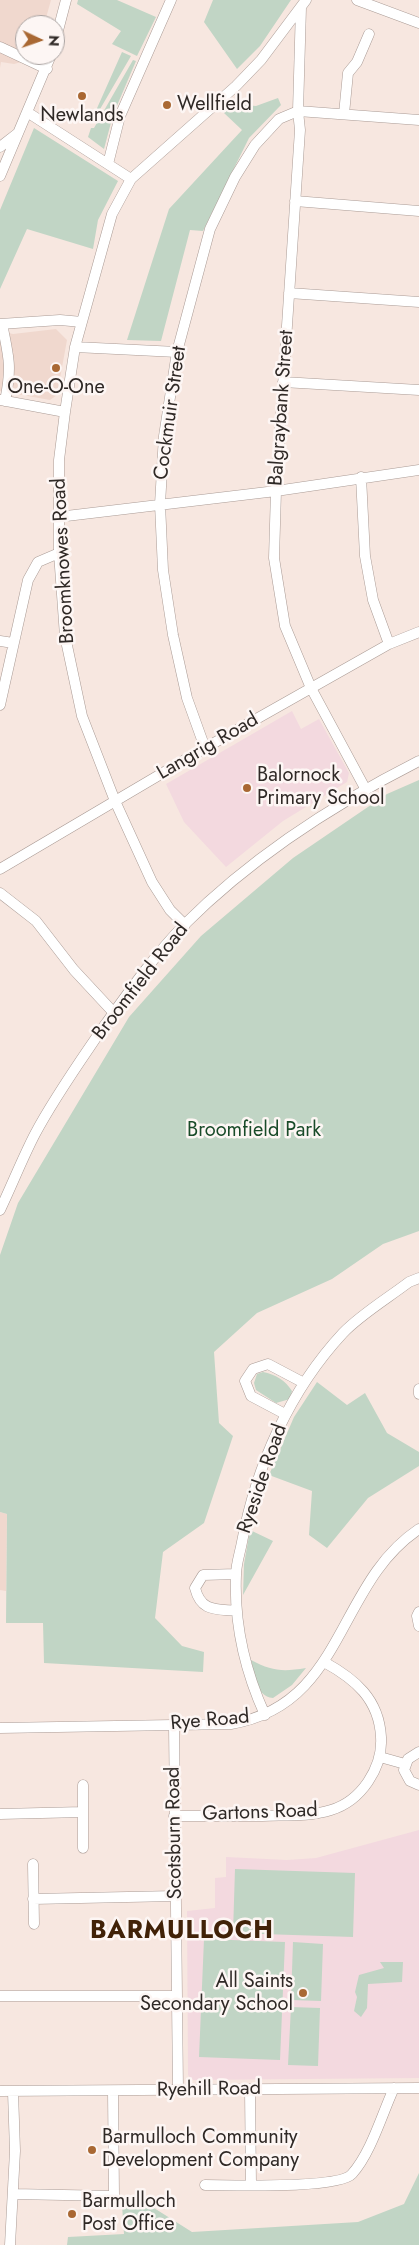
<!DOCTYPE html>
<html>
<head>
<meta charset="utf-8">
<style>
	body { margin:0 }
	#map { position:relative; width:419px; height:2245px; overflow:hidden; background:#f7e7e0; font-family:Jost,sans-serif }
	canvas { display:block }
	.north { position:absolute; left:15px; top:15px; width:50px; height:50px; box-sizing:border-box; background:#fdf6f4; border:1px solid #aba4a2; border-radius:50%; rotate:93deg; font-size:14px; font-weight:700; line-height:20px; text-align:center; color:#2f2926 }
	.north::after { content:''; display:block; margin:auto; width:18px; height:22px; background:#a96833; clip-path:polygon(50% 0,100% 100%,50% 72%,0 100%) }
</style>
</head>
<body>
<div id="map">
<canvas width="419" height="2245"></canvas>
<div class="north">N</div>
</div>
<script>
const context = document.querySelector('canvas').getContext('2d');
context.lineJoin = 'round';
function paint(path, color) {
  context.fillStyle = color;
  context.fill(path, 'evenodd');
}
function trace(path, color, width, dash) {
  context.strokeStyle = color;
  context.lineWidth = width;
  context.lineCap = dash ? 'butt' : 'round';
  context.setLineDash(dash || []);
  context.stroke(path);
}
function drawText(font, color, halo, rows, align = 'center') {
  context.font = font + ' Jost,sans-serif';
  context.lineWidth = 5;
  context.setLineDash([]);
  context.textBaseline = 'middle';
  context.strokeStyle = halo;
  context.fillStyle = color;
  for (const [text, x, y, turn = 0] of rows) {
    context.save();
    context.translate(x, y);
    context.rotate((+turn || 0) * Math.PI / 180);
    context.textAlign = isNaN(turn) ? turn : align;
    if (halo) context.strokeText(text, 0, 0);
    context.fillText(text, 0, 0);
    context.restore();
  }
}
paint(new Path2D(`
	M0,0H51L44,25H25V55H37L36,58L14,64L1,62L0,68Z
	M56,329L67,340L57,395L50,400L0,391V331L13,334Z
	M0,1512L7,1514L6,1591L0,1590Z`), '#f0d8ce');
paint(new Path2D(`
	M292,711L301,729L319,719L349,773L347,782L283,821L226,867L184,822L166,784Z
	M419,1830V2078L192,2080L188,2075L187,1911L215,1908V1878L226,1877V1857L287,1860L316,1858Z`), '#f3d9df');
paint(new Path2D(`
	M78,0H117L156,17L137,56L112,44L121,31L77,4Z
	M213,0H291L260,46L237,69L204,22Z
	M122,52L131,56L96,116L94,115Z
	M133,60L136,61L113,115L104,149L88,137L91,128H94Z
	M278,98L281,105L249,138L203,231L190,230L161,341L127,340L169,209L242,130L224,113L234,104L256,106Z
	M34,128L118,181L98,220L93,249L27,229L0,289V210Z
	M419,780V1231L383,1244L332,1279L257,1313L214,1352L219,1423L233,1436L204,1523L163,1552L155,1618L182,1646L204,1652L203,1672L44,1663L43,1623H6L7,1514L0,1512V1255L18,1203L129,1017L201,936L293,858L387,794Z
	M263,1372C275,1374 286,1381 292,1391L290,1399L276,1403L256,1390L254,1383L257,1374Z
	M317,1382L347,1405L365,1393L387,1433L419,1452V1466L368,1498L327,1548L309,1535L312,1491L269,1475L294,1417Z
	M250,1530L273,1541L243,1595L244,1564Z
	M251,1660C272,1671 282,1672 306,1668L292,1685L273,1698C255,1696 255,1675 251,1660Z
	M235,1869L355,1873L353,1937L233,1933Z
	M204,1939L285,1942L280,2060L199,2057Z
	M293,1942L323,1944L321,2001L291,2000Z
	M380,1962H403L402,1982L368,1984L367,2008L361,2017L354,2011L357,1997L355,1992L359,1975L384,1968Z
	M291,2007L320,2008L318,2066L288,2065Z
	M419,2173V2245H67L68,2237L124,2234L122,2205L124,2204L154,2208L192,2232L358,2222L404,2204Z`), '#c1d5c5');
const minor = new Path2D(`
	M357,0L419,23
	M301,7L298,111L300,130L276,491L274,558L285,626L311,688L366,790
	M55,42L66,0
	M0,47L47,69
	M27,112L131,179
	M344,114L348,73L357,62L369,34
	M0,147L18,133
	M108,164L120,116L171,0
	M0,176L51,55
	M295,201L419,211
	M289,293L419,302
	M0,324L60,320L82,322
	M2,324C9,358 12,367 5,401
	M75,347L177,352
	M283,382L419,390
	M0,400L65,412
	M361,477L365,556L373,600L389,644
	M58,517L276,491L419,470
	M0,641L13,643
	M0,705L28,580L38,562L59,553
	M205,748L187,698L173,635L163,570L160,504L164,436L177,352L210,229L235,177L255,145L279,119L298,111L419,120
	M0,869L205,748L389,644L419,632
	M0,893L36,921L74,970L114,1013
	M185,925L170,910L152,882L115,801L82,716L65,636L59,553V460L65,412L75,347L112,214L131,179L236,86L261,60L306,0
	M0,1210C12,1185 22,1159 35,1134C54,1098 79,1063 102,1029C128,993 153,957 184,925C251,858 334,804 419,761
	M419,1389V1394
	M285,1414L251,1396L245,1381L253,1369L268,1364L304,1383
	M236,1574L203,1575L195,1588C201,1612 216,1609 236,1611
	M419,1612L417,1616L419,1626
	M265,1715C245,1671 234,1624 236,1575C236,1564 240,1553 242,1542C256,1466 290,1390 343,1333C360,1315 388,1298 409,1282L419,1278
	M174,1725L178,2090
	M0,1728L231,1724C345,1705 336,1584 419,1529
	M419,1752L408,1759L404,1770L410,1781L419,1785
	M380,1757L405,1764
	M83,1785V1848
	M0,1814L83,1812
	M174,1816C204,1816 233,1816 262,1816C284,1815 309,1817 331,1810C361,1801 383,1768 381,1737C379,1699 355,1679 324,1662
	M33,1864L34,1924
	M33,1899L175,1896
	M0,1996H177
	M250,2089L251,2185
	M0,2091L419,2088
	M205,2185C230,2185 339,2189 352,2174C371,2153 382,2114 394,2088
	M13,2194L114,2196L113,2091
	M10,2245L15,2151L13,2092`);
trace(minor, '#aa9b95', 11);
trace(minor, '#fff', 10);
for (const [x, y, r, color] of [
	[82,96,5,"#a96833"],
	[167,105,5,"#a96833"],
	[56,368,5,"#a96833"],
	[247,788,5,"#a96833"],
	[303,1993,5,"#a96833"],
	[92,2150,5,"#a96833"],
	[72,2214,5,"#a96833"]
]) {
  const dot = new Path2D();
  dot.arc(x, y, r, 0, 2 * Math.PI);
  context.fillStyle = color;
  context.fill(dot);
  trace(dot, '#fdf6f4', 2);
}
drawText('20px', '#2f2926', '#fdf6f4', [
	["Wellfield",177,105],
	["Newlands",82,116,"center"],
	["One-O-One",56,388,"center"],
	["Balornock",257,776],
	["Primary School",257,799],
	["All Saints",293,1982,"right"],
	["Secondary School",293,2005,"right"],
	["Barmulloch Community",102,2138],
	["Development Company",102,2161],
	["Barmulloch",82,2202],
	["Post Office",82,2225]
], 'left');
drawText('20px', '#2f2926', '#fdf6f4', [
	["Balgraybank Street",282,408,-86],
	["Cockmuir Street",171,413,-82],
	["Broomknowes Road",64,561,-93],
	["Langrig Road",208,747,-30],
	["Broomfield Road",141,982,-52],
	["Ryeside Road",263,1479,-71],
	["Rye Road",210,1721,-5],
	["Gartons Road",260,1813,-2],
	["Scotsburn Road",175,1833,-91],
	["Ryehill Road",209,2090,-1]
]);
drawText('20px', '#194b29', '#fdf6f4', [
	["Broomfield Park",254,1131]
]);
context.letterSpacing = '1px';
drawText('bold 25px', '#412208', '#fdf6f4', [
	["BARMULLOCH",182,1932]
]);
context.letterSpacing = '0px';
</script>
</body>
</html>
